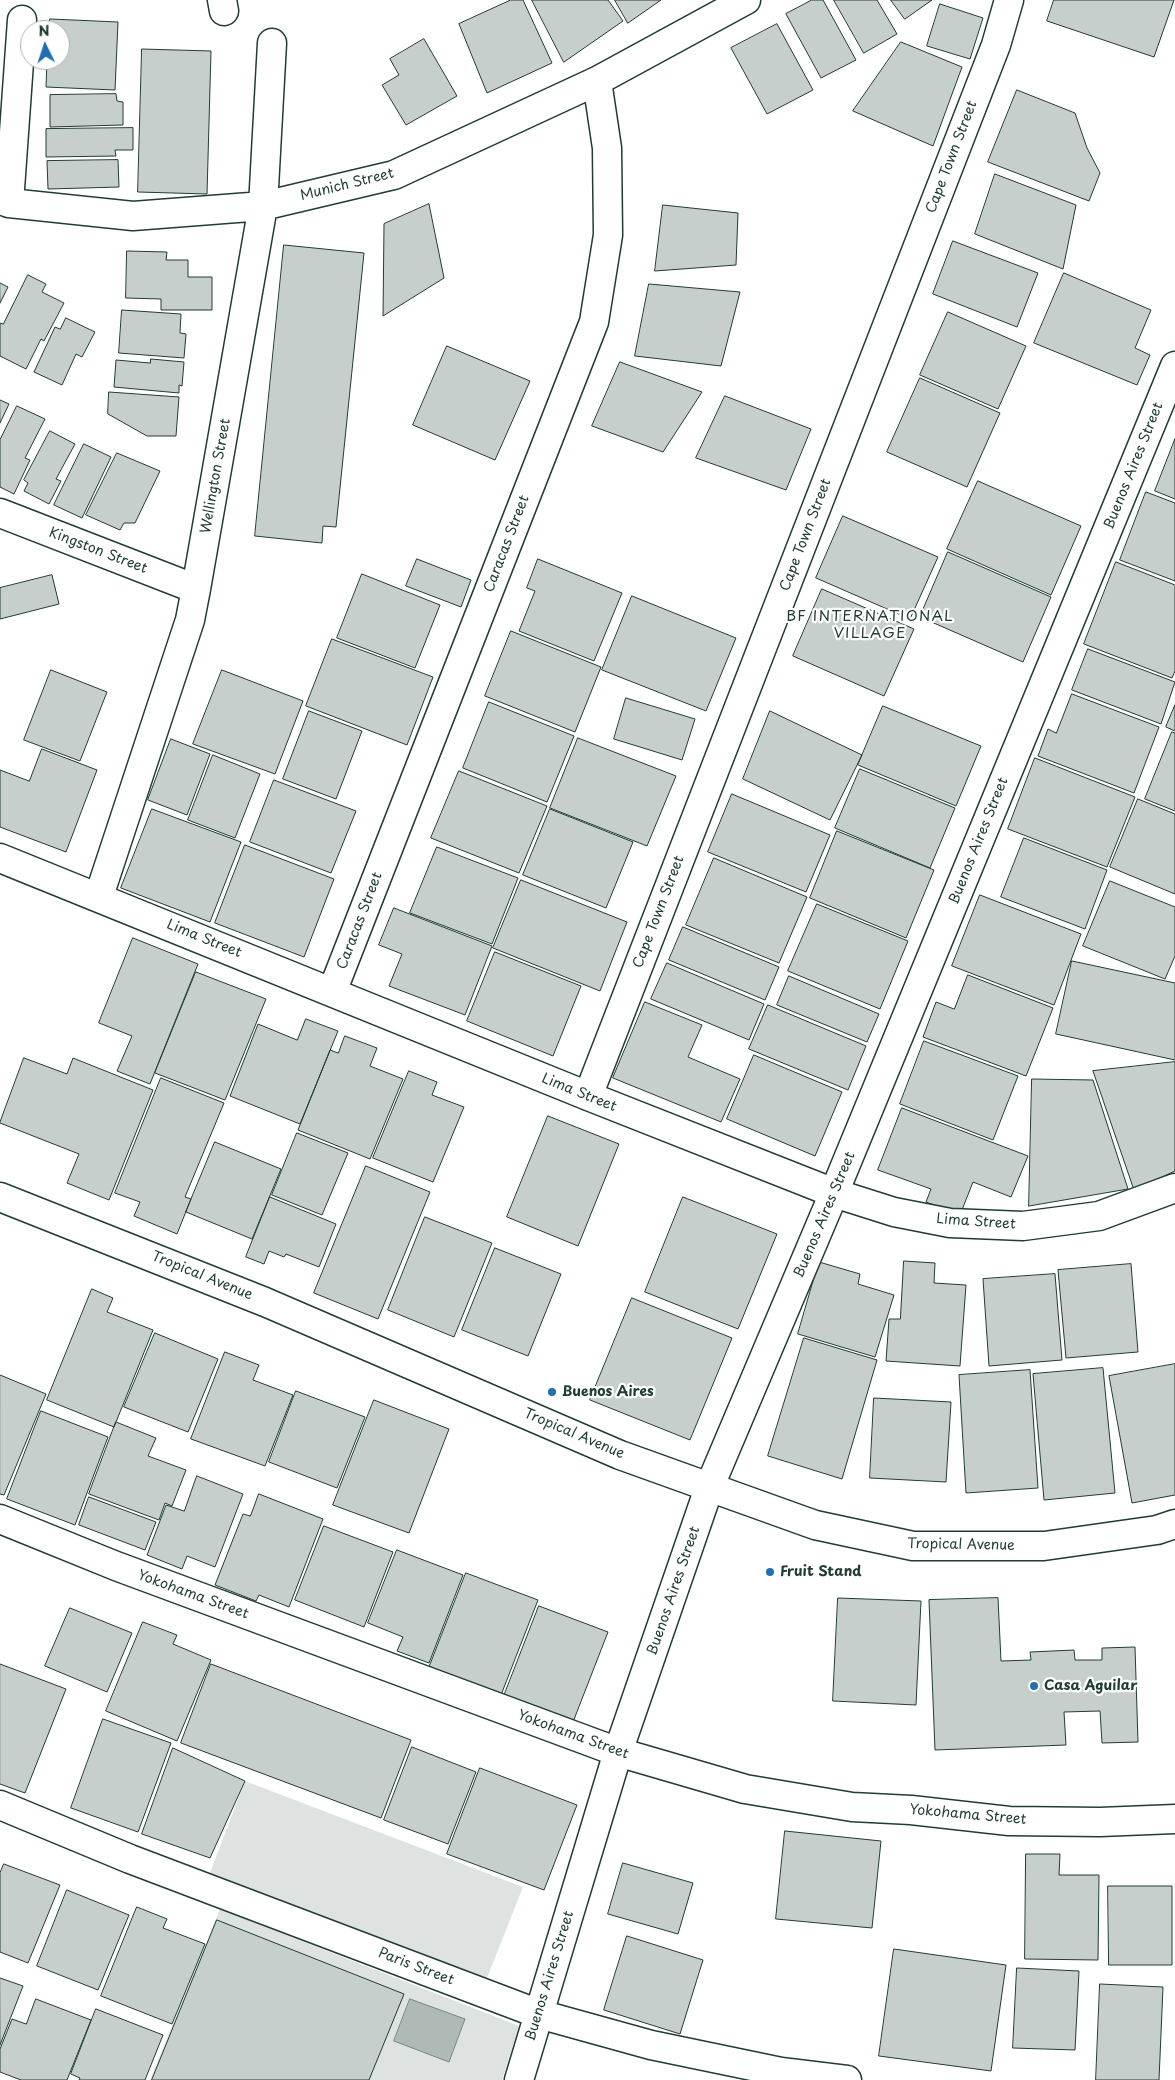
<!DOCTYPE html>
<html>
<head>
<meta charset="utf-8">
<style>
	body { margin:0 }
	#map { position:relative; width:1175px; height:2080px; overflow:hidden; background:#fff; font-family:"Playpen Sans",sans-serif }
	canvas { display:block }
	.north { position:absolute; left:20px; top:20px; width:50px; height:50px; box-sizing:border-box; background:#fff; border:1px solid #a5b1ae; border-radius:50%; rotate:356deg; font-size:14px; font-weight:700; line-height:20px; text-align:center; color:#1f3d34 }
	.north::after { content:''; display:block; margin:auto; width:18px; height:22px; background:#1f6fb2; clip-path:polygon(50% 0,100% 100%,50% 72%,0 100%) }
</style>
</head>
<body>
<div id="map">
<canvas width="1175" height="2080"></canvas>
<div class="north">N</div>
</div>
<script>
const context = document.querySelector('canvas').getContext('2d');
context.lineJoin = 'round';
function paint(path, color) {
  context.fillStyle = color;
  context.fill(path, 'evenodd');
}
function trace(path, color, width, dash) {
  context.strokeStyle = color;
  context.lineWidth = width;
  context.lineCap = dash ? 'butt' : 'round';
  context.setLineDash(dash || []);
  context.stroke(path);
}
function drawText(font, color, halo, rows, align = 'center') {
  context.font = font + ' "Playpen Sans",sans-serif';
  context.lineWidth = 4.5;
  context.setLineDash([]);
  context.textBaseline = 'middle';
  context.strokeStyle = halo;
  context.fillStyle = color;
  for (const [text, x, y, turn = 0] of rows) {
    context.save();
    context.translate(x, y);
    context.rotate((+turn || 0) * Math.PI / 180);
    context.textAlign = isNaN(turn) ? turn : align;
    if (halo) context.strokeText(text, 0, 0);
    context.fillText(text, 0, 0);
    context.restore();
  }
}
paint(new Path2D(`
	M245,1781L523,1887L485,1983L208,1878Z
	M220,1909L519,2026L502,2080H150Z`), '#dee3e2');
const water = new Path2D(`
	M410,1999L465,2019L449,2062L394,2041Z`);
paint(water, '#afbab7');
trace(water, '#758883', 1);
const building = new Path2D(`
	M511,0H523L552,63L487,93L459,24Z
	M532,0H608L623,21L564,62Z
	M615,0H661L628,23Z
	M812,0H823L856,60L821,78L786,14Z
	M834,0H877L897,34L864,53Z
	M891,0H932L905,19Z
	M1054,0H1174L1154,57L1047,21Z
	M940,4L983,18L970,59L927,46Z
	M50,19L118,22L115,90L46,87L47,60H60V30H49Z
	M777,24L813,90L767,114L731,48Z
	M424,39L457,96L406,125L382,85L399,75L390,59Z
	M901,42L962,67L933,146L853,111Z
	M142,49L211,51L207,194L138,192Z
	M1017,90L1075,113L1087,148L1100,173L1089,201L988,162Z
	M116,94L117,101L123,102V125L50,127V95Z
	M133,128V150H115L116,156L46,157V129Z
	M118,160L119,187L48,189L47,161Z
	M995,174L1076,205L1063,269L975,234Z
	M429,204L444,278L383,316L384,224Z
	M663,205L738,213L736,265L655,271Z
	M953,241L1038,273L1017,327L933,294Z
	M284,245L364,253L336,527L323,526L322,543L255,536Z
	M127,251L167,252L166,260H188V277H212V310H161V299L126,298Z
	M1064,273L1151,310L1135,348L1150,355L1137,385L1034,343Z
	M28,275L46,284L42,292L64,303L44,341L41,339L26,369L0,356V323L3,324Z
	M0,283L8,287L0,303Z
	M649,284L740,292L721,366L635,356Z
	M122,310L181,314L180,333L186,334L184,358L119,353Z
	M948,312L1026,346L998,409L920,375Z
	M66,318L95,332L82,357L76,354L62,385L34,372L55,327L60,329Z
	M447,346L530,381L495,460L413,425Z
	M151,359L184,362L182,386L179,385V393L114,387L116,360L150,363Z
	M620,362L702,392L663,452L592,426Z
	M920,378L1000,413L967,487L887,452Z
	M109,392L179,397L176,436H147L108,414Z
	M725,396L811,429L786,490L696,458Z
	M0,400L9,404L0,423Z
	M17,406L45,419L25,458L30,460L14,494L0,487V440Z
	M50,431L75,444L56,479L61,481L49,504L24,491L28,483L24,480Z
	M1175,439V499L1155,491Z
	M84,444L111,457L82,518L54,505Z
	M117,453L160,471L135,523H124L120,530L86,515Z
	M978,481L1081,526L1051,595L947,549Z
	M1146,492L1175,503V581L1120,560Z
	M843,516L938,557L910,619L816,578Z
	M948,552L1051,597L1023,662L920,617Z
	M417,559L471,580L461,607L406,586Z
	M538,559L622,593L594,661L519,631L535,591L527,588Z
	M1116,562L1175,585V671L1172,678L1084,644Z
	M362,574L440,605L415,668L337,638Z
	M52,575L59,604L0,619V588Z
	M822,589L914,629L884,696L793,656Z
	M632,596L736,638L706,711L602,670Z
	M511,631L601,667L575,732L485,696Z
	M332,639L433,677L407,745L306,706Z
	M1088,649L1175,682L1161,724L1072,690Z
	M51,670L107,692L80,761L24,740Z
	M222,670L303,701L275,774L193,744Z
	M1072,694L1159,727L1134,793L1038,756L1048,729L1056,733Z
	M626,698L695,719L682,760L614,739Z
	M489,702L574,736L547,802L463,768Z
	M1175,705V731L1166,727Z
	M883,706L981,746L956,806L858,765Z
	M309,711L362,731L336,799L283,779Z
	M770,711L862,755L830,820L743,779Z
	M1172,732L1175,733V811L1145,799Z
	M578,738L676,776L647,846L550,808Z
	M171,739L210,754L187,815L148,800Z
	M42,749L97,770L66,852L0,827V770L29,781Z
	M213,755L260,774L235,838L188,820Z
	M1035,758L1135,797L1107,867L1008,829Z
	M860,769L955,808L930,868L835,828Z
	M459,771L547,806L519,873L431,838Z
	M274,780L356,811L331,873L250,842Z
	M732,794L830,835L806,892L708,852Z
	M1138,799L1175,814V894L1110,867Z
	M152,809L241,842L210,922L121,888Z
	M550,809L633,842L606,908L523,875Z
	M837,831L934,870L906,938L810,898Z
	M1024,838L1107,870L1085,929L1001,897Z
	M245,845L334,879L304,957L215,923Z
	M437,847L518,878L492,944L410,913Z
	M714,858L807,897L779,963L686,925Z
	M521,880L627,922L600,991L493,948Z
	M1110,881L1175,907V956L1165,979L1083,946Z
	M980,895L1081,934L1054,1005L952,966Z
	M817,904L908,941L880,1009L788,971Z
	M394,908L492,946L465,1015L389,986L402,954L379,945Z
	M683,927L779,967L765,1000L669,960Z
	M133,938L198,964L150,1084L117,1071L132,1036L99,1023Z
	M495,952L581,986L553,1056L467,1021Z
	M1072,961L1175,983V1060L1056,1034Z
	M667,963L764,1004L749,1040L651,999Z
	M196,972L266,999L225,1100L155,1073Z
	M968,975L1053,1008L1026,1076L923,1037L936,1002L954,1009Z
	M789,976L879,1014L867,1042L777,1005Z
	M645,1002L702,1025L688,1057L740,1079L721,1122L613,1078Z
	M768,1005L866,1046L848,1090L749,1049Z
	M306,1019L338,1031L300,1124L230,1096L258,1024L297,1040Z
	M345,1036L377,1048L370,1066L403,1079L370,1159L298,1130L330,1050L338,1053Z
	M924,1041L1018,1076L993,1140L900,1104Z
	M754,1055L842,1092L815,1156L727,1119Z
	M24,1058L67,1074L73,1058L153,1090L109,1200L67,1183L79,1154L0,1123Z
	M1175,1062V1171L1134,1190L1093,1071Z
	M409,1071L437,1082L432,1095L464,1107L433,1182L373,1158Z
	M161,1078L224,1103L185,1197L191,1199L177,1234L134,1216L140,1202L115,1193Z
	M1032,1079L1093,1080L1128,1189L1029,1206Z
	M902,1108L1028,1156L1011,1197L973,1182L960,1215L926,1202L931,1189L878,1170Z
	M548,1116L619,1144L578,1246L507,1217Z
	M297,1133L348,1153L322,1215L272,1195Z
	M215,1142L281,1169L252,1239L186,1212Z
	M366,1166L430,1192L378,1319L314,1293Z
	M270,1197L336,1224L319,1267L286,1254L284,1257L269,1251L264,1264L246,1257Z
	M683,1197L777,1234L738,1329L645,1292Z
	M425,1217L492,1243L454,1337L388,1310Z
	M495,1248L561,1274L528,1356L462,1330Z
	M904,1261L935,1263L934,1283L966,1285L960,1366L886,1361L889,1319H900Z
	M819,1262L860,1274L858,1284L894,1295L875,1357L798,1334Z
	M1131,1264L1138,1352L1066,1358L1058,1270Z
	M1055,1274L1062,1360L989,1366L983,1279Z
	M92,1289L113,1298L107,1312L153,1330L114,1427L47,1400Z
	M632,1298L732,1338L690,1440L590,1400Z
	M155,1333L218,1359L188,1432L124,1407Z
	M804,1338L877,1360L842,1479L768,1456Z
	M225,1352L259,1365L253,1380L293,1395L265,1466L191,1439Z
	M1175,1364V1495L1132,1503L1109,1376Z
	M1103,1368L1115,1493L1044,1500L1033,1374Z
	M1030,1370L1038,1488L966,1493L959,1375Z
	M0,1375L46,1394L4,1495L0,1494Z
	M296,1391L365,1417L337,1488L269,1462Z
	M874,1398L951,1402L946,1482L870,1478Z
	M374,1400L449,1429L409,1533L333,1505Z
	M41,1411L108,1437L75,1525L7,1499Z
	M116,1422L156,1438L148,1456L186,1470L172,1506L165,1503L159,1520L89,1494Z
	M197,1476L243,1494L215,1567L187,1556L182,1569L147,1555L166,1505L184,1511Z
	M259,1494L323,1519L289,1607L259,1595L256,1601L215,1585L243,1514L250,1516Z
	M89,1497L156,1522L145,1550L79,1525Z
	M324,1526L393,1552L364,1627L295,1600Z
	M397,1550L463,1575L429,1663L397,1651L403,1637L368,1623Z
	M466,1573L538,1600L501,1695L429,1668Z
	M838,1598L921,1601L916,1705L833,1701Z
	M998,1598L1001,1661L1031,1660L1030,1652L1074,1650L1075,1660H1102V1648L1135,1647L1138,1742L1102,1743L1100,1711L1064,1712L1066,1745L935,1750L929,1600Z
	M539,1606L608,1632L573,1722L504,1696Z
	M70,1608L132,1633L107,1692L45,1666Z
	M143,1622L177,1635L173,1644L211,1660L177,1741L106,1711Z
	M0,1664L66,1689L25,1793L0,1784Z
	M211,1664L411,1740L381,1818L181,1743Z
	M103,1719L171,1743L138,1832L71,1808Z
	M412,1747L476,1772L448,1844L384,1820Z
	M173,1748L245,1781L210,1858L142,1834Z
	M480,1768L577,1805L544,1890L447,1854Z
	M785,1831L881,1841L872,1928L776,1919Z
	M1026,1854H1060L1059,1875H1099L1098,1960L1025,1959Z
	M623,1863L693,1883L678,1934L608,1914Z
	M4,1864L60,1885L28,1963L0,1952V1873Z
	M1108,1886H1172V1965H1109Z
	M67,1890L129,1915L98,1990L37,1966Z
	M137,1907L167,1919L163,1928L205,1944L172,2024L101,1996Z
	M217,1920L404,1994L369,2080H152Z
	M627,1936L703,1960L680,2034L604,2010Z
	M894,1949L1006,1965L991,2071L879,2056Z
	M1017,1968L1079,1971L1075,2050L1013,2048Z
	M0,1978L23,1986L0,2045Z
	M1100,1984L1163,1987L1159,2080H1096Z
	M36,1999L91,2020L67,2080H21L0,2072V2049L12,2019L26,2024Z
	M96,2009L163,2035L145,2080H79L80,2078L71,2074Z`);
paint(building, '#c7cfcc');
trace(building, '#1f3d34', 1);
const minor = new Path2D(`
	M222,0L224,11
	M0,200L9,203L133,216L263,206L394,175L597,81L746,0
	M9,203L22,20
	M0,513L196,589
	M0,858L588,1096L834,1193L894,1212L950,1223L1023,1226L1099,1216L1175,1188
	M99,896L190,620L196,589L263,206L272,43
	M332,992L594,322L608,235L607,148L597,81
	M588,1096L996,45L1009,0
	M0,1519L116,1566L618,1752L745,1789L852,1807L911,1810L1009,1821L1100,1822L1175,1819
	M0,1805L130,1859L539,2014L651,2045L781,2072L847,2080
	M519,2080L618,1752L709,1488L834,1193L1175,366`);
const tertiary = new Path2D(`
	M0,1197L265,1302L620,1455L815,1525L913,1546H1044L1157,1530L1175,1524`);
trace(minor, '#1f3d34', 31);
trace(tertiary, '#1f3d34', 31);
trace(minor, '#fff', 28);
trace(tertiary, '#fff', 28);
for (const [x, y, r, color] of [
	[552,1392,5,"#1f6fb2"],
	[770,1572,5,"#1f6fb2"],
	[1034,1686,5,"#1f6fb2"]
]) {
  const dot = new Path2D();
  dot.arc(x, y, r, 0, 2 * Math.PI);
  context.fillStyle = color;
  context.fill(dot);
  trace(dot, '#fff', 2);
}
drawText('14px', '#1f3d34', '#fff', [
	["Cape Town Street",952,157,-69],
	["Munich Street",347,185,-14],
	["Buenos Aires Street",1134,466,-68],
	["Wellington Street",216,476,-80],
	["Cape Town Street",806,535,-69],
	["Caracas Street",507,544,-69],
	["Kingston Street",98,551,21],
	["Buenos Aires Street",979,841,-68],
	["Cape Town Street",659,912,-69],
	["Caracas Street",360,921,-69],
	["Lima Street",204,939,22],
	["Lima Street",579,1093,22],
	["Buenos Aires Street",825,1215,-67],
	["Lima Street",976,1222,4],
	["Tropical Avenue",202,1276,22],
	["Tropical Avenue",574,1434,23],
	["Tropical Avenue",961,1545,1],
	["Buenos Aires Street",674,1591,-71],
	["Yokohama Street",193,1595,20],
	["Yokohama Street",573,1735,20],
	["Yokohama Street",968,1815,5],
	["Paris Street",416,1967,21],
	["Buenos Aires Street",550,1976,-73]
]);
drawText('bold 14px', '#1f3d34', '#fff', [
	["Buenos Aires",562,1392],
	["Fruit Stand",780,1572],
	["Casa Aguilar",1044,1686]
], 'left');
context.letterSpacing = '1px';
drawText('15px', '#1f3d34', '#fff', [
	["BF INTERNATIONAL",870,617],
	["VILLAGE",870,634]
]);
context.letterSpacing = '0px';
</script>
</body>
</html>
